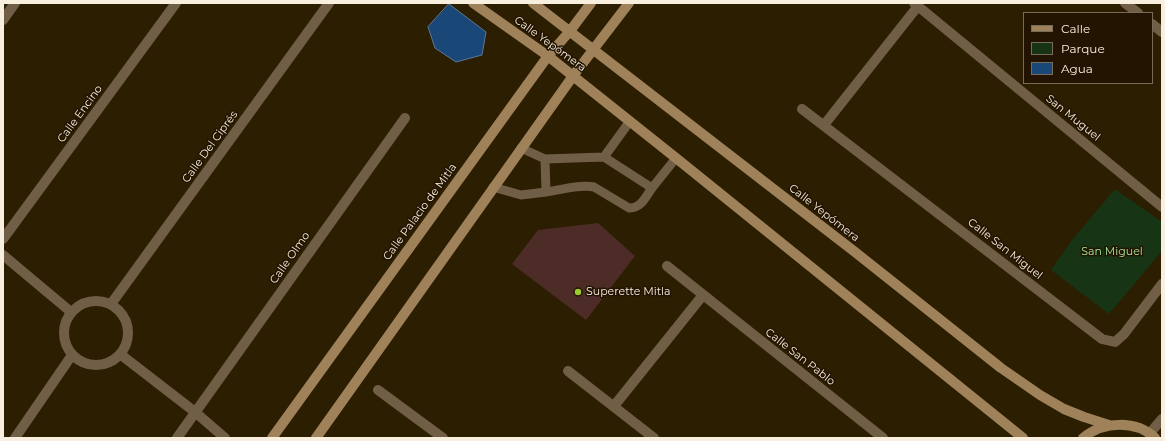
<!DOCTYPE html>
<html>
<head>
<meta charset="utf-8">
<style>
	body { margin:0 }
	#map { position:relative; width:1165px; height:441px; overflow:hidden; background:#2c1e01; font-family:Montserrat,sans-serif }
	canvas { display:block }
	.frame { position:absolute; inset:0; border:4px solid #f8efde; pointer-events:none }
	.legend { position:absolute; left:1023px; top:12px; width:130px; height:72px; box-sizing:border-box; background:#221400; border:1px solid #786c59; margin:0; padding:5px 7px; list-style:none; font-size:12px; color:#f8efde }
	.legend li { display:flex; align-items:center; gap:8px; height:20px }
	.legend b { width:20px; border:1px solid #786c59 }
</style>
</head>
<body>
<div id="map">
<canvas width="1165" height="441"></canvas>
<div class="frame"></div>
<ul class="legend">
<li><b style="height:5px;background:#9f815a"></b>Calle</li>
<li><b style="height:11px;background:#173414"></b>Parque</li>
<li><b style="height:11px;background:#194777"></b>Agua</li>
</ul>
</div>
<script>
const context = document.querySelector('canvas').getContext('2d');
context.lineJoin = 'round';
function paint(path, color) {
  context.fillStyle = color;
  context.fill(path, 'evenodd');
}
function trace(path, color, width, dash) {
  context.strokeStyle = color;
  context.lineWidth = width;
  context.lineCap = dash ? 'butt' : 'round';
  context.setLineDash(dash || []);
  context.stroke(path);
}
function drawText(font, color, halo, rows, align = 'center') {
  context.font = font + ' Montserrat,sans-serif';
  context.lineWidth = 3;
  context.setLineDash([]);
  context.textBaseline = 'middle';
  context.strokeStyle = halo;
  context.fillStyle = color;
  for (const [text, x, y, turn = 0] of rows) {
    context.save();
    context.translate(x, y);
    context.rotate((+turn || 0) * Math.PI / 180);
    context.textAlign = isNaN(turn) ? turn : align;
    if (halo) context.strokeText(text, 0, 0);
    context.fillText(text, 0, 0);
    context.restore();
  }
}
paint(new Path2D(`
	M1115,189L1162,222V251L1109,314L1051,270L1072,240Z`), '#173414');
const water = new Path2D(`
	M449,4L486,32L482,55L456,62L435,48L428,27Z`);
paint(water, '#194777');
trace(water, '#5c7996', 1);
paint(new Path2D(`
	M598,223L635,256L586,320L512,264L538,230Z`), '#4d2c28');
trace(new Path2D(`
	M521,148L545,159L604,157L630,121
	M545,159L546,192C561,190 579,184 594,187L629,208C641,209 646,196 652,188L604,157
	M493,187L521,195L546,192
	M652,188L676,158`), '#715e46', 9);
trace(new Path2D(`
	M914,3L1162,207
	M1125,3L1138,13
	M3,20L15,3
	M1152,24L1162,32
	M802,109L1102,339L1115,342L1124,334L1162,284
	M824,125L918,6
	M3,239L176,3
	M3,255L71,312
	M667,266L883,438
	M64 333a32 32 0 1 1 64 0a32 32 0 1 1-64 0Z
	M111,304L329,3
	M120,354L195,412L225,438
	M568,371L654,438
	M378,390L443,438
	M614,406L703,295
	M1150,433L1162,419
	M15,438L72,355
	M177,438L405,118`), '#715e46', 10);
trace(new Path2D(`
	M473,3L548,56L573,76L676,158L1023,438
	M533,3L855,252L1001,368L1040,395L1064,409L1084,417L1109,425
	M272,438L548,56L570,31L591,3
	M316,438L573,76L629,3
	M1083,438C1103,421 1136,420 1155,438`), '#9f815a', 10);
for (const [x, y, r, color] of [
	[578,292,4,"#9cca31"]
]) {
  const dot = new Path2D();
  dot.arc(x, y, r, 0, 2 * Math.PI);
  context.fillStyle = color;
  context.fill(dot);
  trace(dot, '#221400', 1.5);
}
drawText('11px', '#f8efde', '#221400', [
	["Calle Yepómera",550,44,36],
	["Calle Encino",80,114,-54],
	["San Muguel",1073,118,39],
	["Calle Del Ciprés",210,147,-54],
	["Calle Palacio de Mitla",420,212,-54],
	["Calle Yepómera",824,213,38],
	["Calle San Miguel",1005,249,38],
	["Calle Olmo",290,258,-55],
	["Calle San Pablo",800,357,38]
]);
drawText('11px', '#a4ea9d', '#221400', [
	["San Miguel",1112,252]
]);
drawText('11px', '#f8efde', '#221400', [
	["Superette Mitla",586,292]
], 'left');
</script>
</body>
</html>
